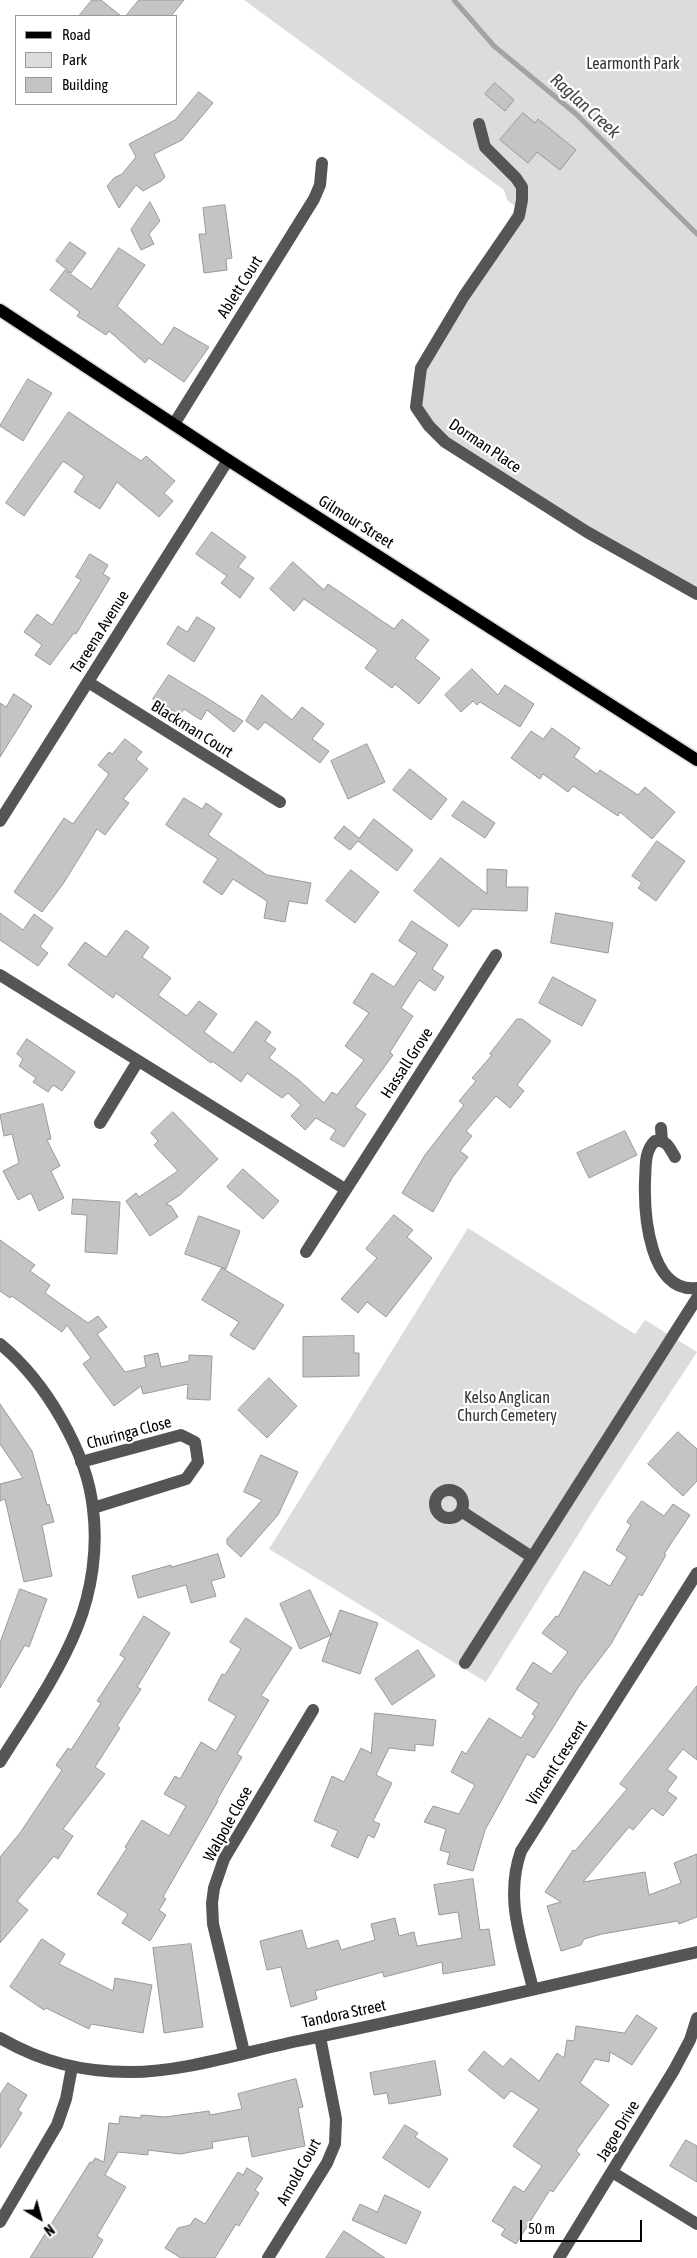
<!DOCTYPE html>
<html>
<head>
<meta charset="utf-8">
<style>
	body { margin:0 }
	#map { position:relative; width:697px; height:2258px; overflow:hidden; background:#fff; font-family:"Asap Condensed",sans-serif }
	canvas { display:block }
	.legend { position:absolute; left:15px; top:15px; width:162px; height:90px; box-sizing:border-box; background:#fff; border:1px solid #999; margin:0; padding:6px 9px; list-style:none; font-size:15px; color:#000 }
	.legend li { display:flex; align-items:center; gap:10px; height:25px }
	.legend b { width:25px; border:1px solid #999 }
	.north { position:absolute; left:15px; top:2193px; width:50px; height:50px; -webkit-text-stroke:4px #fff; paint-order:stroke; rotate:143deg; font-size:14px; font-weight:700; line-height:20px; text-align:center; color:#000 }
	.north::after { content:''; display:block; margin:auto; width:18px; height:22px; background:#000; clip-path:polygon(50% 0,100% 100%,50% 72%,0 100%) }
	.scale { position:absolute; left:520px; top:2220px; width:122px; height:22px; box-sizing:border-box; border:2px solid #000; border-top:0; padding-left:6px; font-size:15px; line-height:18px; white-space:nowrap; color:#000; -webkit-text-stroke:4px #fff; paint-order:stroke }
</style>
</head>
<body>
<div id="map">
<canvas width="697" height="2258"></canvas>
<ul class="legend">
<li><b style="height:6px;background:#000"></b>Road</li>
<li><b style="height:14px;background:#dcdcdc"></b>Park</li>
<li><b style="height:14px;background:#c4c4c4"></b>Building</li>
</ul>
<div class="north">N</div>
<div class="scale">50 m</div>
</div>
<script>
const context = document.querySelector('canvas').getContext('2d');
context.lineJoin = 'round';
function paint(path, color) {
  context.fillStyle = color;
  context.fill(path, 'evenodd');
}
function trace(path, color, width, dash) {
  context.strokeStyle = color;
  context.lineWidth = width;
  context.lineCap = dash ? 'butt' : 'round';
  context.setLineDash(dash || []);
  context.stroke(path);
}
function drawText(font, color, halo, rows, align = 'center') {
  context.font = font + ' "Asap Condensed",sans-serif';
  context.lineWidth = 4.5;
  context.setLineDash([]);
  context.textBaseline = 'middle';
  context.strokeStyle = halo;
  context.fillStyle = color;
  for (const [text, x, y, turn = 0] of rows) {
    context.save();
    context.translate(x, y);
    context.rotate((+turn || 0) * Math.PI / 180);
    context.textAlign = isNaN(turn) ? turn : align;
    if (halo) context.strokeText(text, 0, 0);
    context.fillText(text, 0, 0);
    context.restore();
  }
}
paint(new Path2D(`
	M244,0H697V594L445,442L416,407L421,368L516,207L507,200L504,190Z
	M468,1228L635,1334L645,1320L697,1352L596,1506L486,1682L269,1549Z`), '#dcdcdc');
trace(new Path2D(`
	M454,0L494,46L576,114L697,234`), '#a3a3a3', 5);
const building = new Path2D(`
	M92,0H101L121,16H79Z
	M139,0H184L171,16H126Z
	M495,83L514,100L505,111L485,94Z
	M199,92L213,103L182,140L154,154L165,177L161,181L143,191L136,185L119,208L107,186L114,178L122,174L136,157L129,144L175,120Z
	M523,113L535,123L538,119L576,150L560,170L537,152L528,163L500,140Z
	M150,202L160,221L149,234L154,244L141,250L131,230Z
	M225,205L232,258L226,259L227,270L204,273L199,234H206L203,208Z
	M70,242L86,253L71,273L56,261Z
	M119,248L145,265L117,306L162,345L174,327L209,347L184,382L149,358L145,363L109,331L106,335L77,316L80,312L50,290L65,270L91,289Z
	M28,379L52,393L23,441L0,426Z
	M69,412L141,461L146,456L175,481L164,493L173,501L159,517L117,482L100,509L74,492L84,476L63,461L24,516L6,503Z
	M212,532L246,557L238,567L254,578L240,598L221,583L227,576L196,554Z
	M90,554L108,565L103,574L110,578L76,634L74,633L50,665L35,655L42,645L24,632L37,614L52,625L81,580L76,577Z
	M293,562L324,590L328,584L394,629L402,619L429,640L415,658L440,678L419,704L395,684L392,688L365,668L378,650L304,599L294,611L270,589Z
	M197,617L215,628L194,662L167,644L178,626L187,632Z
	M472,669L498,695L505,685L534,704L520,727L480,702L477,705L473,701L461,712L445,695Z
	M169,675L207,698L243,721L234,732L207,710L201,720L184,709L180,715L153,699Z
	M14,694L32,706L0,757V703L6,707Z
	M262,695L292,720L302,707L324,724L312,739L329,751L320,763L265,722L258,730L246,721Z
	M552,728L580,748L574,757L597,774L600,770L638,795L645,787L675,812L652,839L620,812L618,816L573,786L568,792L543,774L540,779L511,758L531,731L543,739Z
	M125,739L142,752L136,759L148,769L123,799L129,803L105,835L97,829L63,884L42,912L14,892L64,818L73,824L109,774L98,765L109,752L112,754Z
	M367,744L385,782L348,799L331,761Z
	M410,769L447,799L431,820L393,790Z
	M184,798L202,809L206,803L222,814L208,835L267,875L311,883L307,904L289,901L285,922L264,918L267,901L233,879L222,895L203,882L218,859L166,825Z
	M463,801L495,823L485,838L452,816Z
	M374,819L413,850L397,871L358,841L350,850L334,838L344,826L359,838Z
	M657,841L685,861L656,901L638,888L642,883L632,876Z
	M441,858L487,894V869L507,870L506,887H528L527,911L473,909L459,927L414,891Z
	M351,870L379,892L355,923L326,901Z
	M0,913L23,930L34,914L53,928L40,947L48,953L38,966L0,940Z
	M556,913L613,923L608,953L551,943Z
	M412,921L448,945L432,969L444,977L435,991L419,980L401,1008L413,1016L390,1052L393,1055L355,1107L366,1114L344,1147L330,1139L336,1130L316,1118L305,1130L291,1116L301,1105L288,1093L282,1098L247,1073L241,1082L212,1061L211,1063L116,993L113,998L68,965L85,942L106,957L126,930L149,947L142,957L171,978L158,995L187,1016L199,1001L217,1014L204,1032L233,1053L256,1021L271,1032L265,1041L276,1049L269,1058L299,1080L324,1103L332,1092L337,1095L364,1060L345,1046L369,1013L353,1003L372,973L394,987L417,953L399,941Z
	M553,977L596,1000L582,1026L539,1003Z
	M517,1019H522L551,1041L517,1085L524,1091L510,1108L496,1096L466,1131L472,1136L460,1151L468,1157L452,1178L433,1212L402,1193L425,1155L464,1105L459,1101L476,1081L472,1078L492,1055L490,1054Z
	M27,1039L75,1072L62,1091L53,1085L48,1092L33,1082L36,1078L19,1066L23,1059L17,1054Z
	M43,1104L51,1139L47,1140L60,1166L51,1171L64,1198L39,1211L31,1193L18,1200L3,1171L19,1163L12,1134L4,1136L0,1115Z
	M173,1112L218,1159L180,1195L166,1204L171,1206L178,1217L150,1236L126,1201L136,1193L139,1197L178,1171L154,1145L158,1141L151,1133Z
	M625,1131L637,1155L589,1178L577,1153Z
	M243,1169L279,1201L263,1219L227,1187Z
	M73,1199L120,1202L117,1254L85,1252L87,1215L72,1214Z
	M394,1215L413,1230L407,1237L432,1258L386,1317L367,1302L358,1313L341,1299L377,1258L366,1249Z
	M199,1216L240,1231L226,1269L185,1254Z
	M0,1240L35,1265L30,1271L50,1285L45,1293L88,1323L98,1316L107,1327L97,1334L125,1372L146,1367L144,1356L158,1353L161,1367L189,1361V1355L212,1356L210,1400L187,1399L188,1384L143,1394L141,1386L114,1406L83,1364L91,1358L67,1325L62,1332L12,1296L10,1298L0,1291Z
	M222,1268L284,1305L254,1350L230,1335L239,1322L202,1300Z
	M354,1336V1353H359V1376L303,1377V1337Z
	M269,1378L297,1406L267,1438L238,1410Z
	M0,1404L32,1451L47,1505L49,1504L54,1522L42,1525L52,1576L24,1582L5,1499L0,1501V1484L23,1478L0,1444Z
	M678,1432L697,1449V1481L683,1496L648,1464Z
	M261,1455L298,1472L278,1515L241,1557L227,1544V1539L262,1500L244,1492Z
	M642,1501L664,1516L673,1504L690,1515L664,1554L666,1555L642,1596L639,1594L611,1644L579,1686L534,1758L527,1754L485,1830L473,1871L447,1864L450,1853L440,1850L446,1829L424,1822L433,1806L459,1814L475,1785L451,1772L462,1751L466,1754L489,1718L521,1738L535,1716L532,1714L539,1704L516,1689L533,1662L551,1674L568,1652L542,1633L556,1616L558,1617L584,1571L610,1586L627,1557L616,1550L631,1525L627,1522Z
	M218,1554L225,1577L211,1581L216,1596L191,1603L186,1585L138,1598L132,1576L171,1565V1567Z
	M20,1589L47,1599L29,1647L25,1645L0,1688V1643Z
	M310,1590L331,1635L340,1610L378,1623L360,1674L322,1661L331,1635L300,1649L280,1604Z
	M144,1616L170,1633L137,1687L141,1689L117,1726L120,1728L95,1767L105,1774L63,1829L73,1836L58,1859L54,1856L17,1901L28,1910L0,1943V1857L20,1833L62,1770L56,1765L68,1748L71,1750L101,1703L97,1701L125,1658L120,1655Z
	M246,1618L292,1648L261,1696L269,1700L237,1754L242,1757L217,1800L218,1801L163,1897L166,1899L159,1910L166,1915L150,1941L122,1923L128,1914L97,1894L127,1848L125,1847L142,1820L169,1836L186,1806L164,1794L175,1776L180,1779L201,1742L216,1751L236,1716L208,1700L222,1674L225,1675L241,1649L230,1642Z
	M418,1650L435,1676L392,1705L375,1679Z
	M697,1686V1760L683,1749L667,1769L677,1777L667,1791L677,1798L663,1816L652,1808L633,1830L629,1827L583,1882L645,1872L649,1895L681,1883L674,1863L697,1854V1917L679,1924L678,1921L602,1934L584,1939L581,1945L561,1951L547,1906L561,1902L545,1892L573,1850L575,1851L627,1789L620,1784Z
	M375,1713L436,1720L433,1746L415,1744V1751L389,1748L376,1775L392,1783L373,1821L380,1824L374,1838L368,1835L358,1858L331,1846L338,1831L314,1821L332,1776L344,1782L361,1748L371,1753Z
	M473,1879L480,1930L489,1929L495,1965L443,1974L442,1962L384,1977L383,1972L315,1991L317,1999L291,2007L281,1967L267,1970L260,1941L302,1930L307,1949L338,1940L341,1950L375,1940L371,1924L395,1918L399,1936L414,1932L417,1946L462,1938L458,1912L439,1915L434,1885Z
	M42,1939L65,1954L59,1964L113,1991L115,1978L152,1985L143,2033L91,2024L89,2029L46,2008L44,2010L10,1987Z
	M191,1944L203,2027L164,2033L153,1948Z
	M637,2015L657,2028L632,2065L610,2052L609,2062L595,2059L580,2083L609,2105L576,2151L580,2154L553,2192L550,2190L516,2244L501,2235L505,2229L492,2221L514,2186L524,2192L542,2166L513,2146L539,2109L511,2091L504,2099L468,2070L484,2051L503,2067L511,2058L539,2081L557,2053L564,2058L567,2040L574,2041L576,2026L624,2033Z
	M435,2061L441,2095L389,2104L387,2093L374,2095L370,2073Z
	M296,2079L303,2107L298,2108L305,2146L252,2157L248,2136L212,2142L213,2148L180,2154L148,2150V2155L118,2152L105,2175L126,2187L97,2236L103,2240L92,2258H30L90,2162L92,2163L95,2158L104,2162L109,2123L119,2124L120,2116L141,2118V2115L165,2117L209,2111L210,2115L242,2109L238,2094Z
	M8,2083L27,2095L18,2110L22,2113L0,2148V2095Z
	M405,2125L418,2133L415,2137L448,2159L429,2188L383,2158Z
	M686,2140L697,2146V2182L670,2166Z
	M247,2168L263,2178L255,2190L259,2193L239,2226L236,2224L215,2258H181L165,2248L178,2228L190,2225L195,2218L205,2224L238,2172L243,2175Z
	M385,2195L421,2212L406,2244L352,2220L360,2204L377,2212Z
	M344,2231L352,2236L385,2258H326Z`);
paint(building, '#c4c4c4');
trace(building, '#999', 1);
const major = new Path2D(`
	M0,310L228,460L697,760`);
trace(major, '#dbdbdb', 15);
trace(new Path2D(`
	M479,124L485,147L516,178L522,187V200L519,216L464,296L421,368L416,407L429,426L445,442L587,532L697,594
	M174,424L314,199L320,185L322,163
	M88,682L280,802
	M0,821L228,460
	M0,975L345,1189
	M100,1123L138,1061
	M661,1128L662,1141
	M675,1157C670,1149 667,1139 655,1141C644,1151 646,1167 645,1181C644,1213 649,1294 697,1288
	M306,1252L496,955
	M0,1344C45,1381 87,1451 93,1509C98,1548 92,1591 77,1628C58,1675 27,1719 0,1762
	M81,1462L181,1435L195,1442L198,1462L186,1479L93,1508
	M435 1504a14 14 0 1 1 28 0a14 14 0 1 1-28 0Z
	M461,1511L532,1557
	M465,1663L697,1298
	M533,1989C522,1942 504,1899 521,1851L697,1573
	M0,2038C42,2062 81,2072 130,2072C184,2072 245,2052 298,2041C431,2014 564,1982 697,1952
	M244,2052L213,1924L212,1903L214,1888L224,1859L313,1710
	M612,2172L697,2224
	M0,2222L57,2125L66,2099L72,2067
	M268,2258L327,2163L335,2144L336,2119L320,2037
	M559,2258L674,2070L690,2040L697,2018`), '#555', 12);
trace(major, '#000', 12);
drawText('16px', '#333', '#fff', [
	["Learmonth Park",633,64],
	["Kelso Anglican",507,1398],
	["Church Cemetery",507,1416]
]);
drawText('16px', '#000', '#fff', [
	["Ablett Court",240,287,-58],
	["Dorman Place",485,446,34],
	["Gilmour Street",356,522,32],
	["Tareena Avenue",100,632,-58],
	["Blackman Court",192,729,32],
	["Hassall Grove",407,1063,-57],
	["Churinga Close",129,1433,-15],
	["Vincent Crescent",557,1763,-57],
	["Walpole Close",228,1824,-61],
	["Tandora Street",344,2014,-12],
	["Jagoe Drive",618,2131,-59],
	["Arnold Court",299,2172,-61]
]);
drawText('italic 18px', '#444', '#fff', [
	["Raglan Creek",585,106,42]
]);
</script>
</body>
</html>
